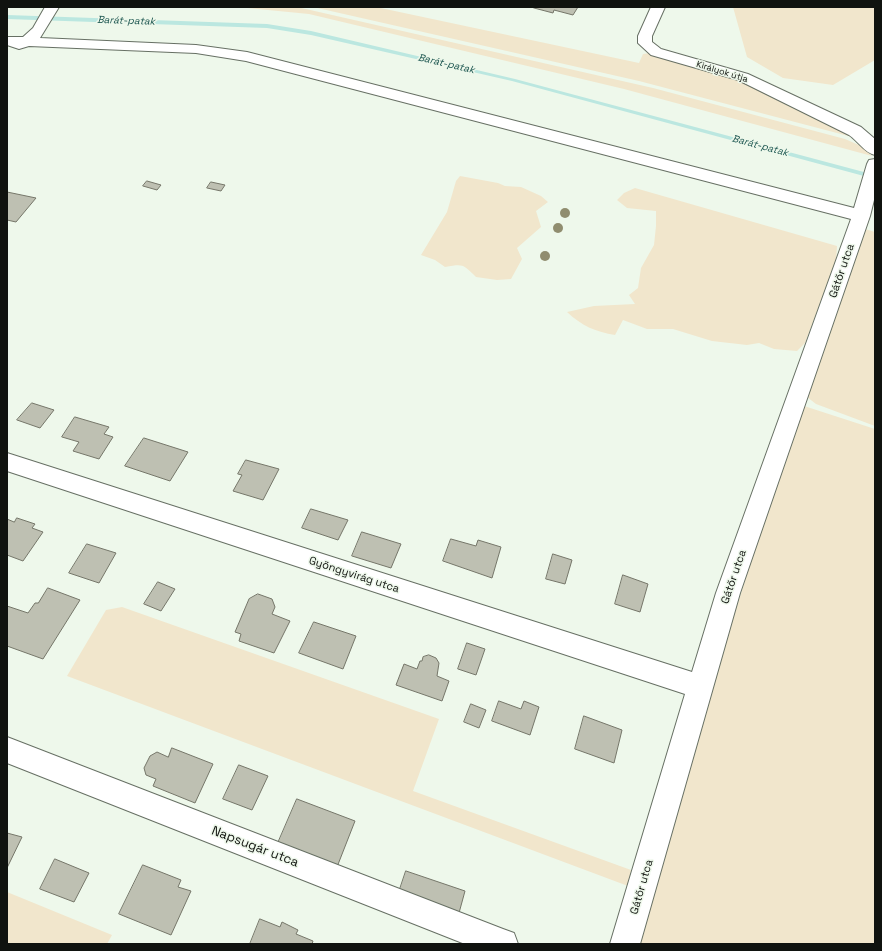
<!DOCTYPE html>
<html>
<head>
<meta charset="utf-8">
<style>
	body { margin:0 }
	#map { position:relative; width:882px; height:951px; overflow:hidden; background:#eef8eb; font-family:"Space Grotesk",sans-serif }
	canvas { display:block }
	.frame { position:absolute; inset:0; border:8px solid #10130f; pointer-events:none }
</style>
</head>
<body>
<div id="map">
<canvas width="882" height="951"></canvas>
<div class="frame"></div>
</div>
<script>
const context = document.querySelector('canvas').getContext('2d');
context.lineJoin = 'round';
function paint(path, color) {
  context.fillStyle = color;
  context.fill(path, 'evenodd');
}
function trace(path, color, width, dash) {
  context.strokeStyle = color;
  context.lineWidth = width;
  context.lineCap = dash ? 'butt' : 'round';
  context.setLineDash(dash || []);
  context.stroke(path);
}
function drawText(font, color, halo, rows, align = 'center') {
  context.font = font + ' "Space Grotesk",sans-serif';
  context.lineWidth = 3;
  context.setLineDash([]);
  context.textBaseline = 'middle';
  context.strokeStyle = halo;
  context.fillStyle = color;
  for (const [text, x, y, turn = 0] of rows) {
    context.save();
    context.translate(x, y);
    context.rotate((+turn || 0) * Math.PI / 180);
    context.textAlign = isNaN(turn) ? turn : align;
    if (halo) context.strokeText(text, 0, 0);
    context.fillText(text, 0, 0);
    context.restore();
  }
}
paint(new Path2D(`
	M237,7H297L653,88L845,139L861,146L872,156L624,89L309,14Z
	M313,7H376L639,63L643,54L650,53L734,77L856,138L639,81Z
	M733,7H875V60L833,85L783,78L747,57Z
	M460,176L498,183L505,186L521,187L541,196L548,202L536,211L541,227L517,248L522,259L511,279L497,280L476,277C462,264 464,264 445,267L435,260L421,255L447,212L456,181Z
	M635,188L837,246L836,261L805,343L797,351L774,349L759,343L747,345L712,341L673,329H647L623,320L615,335C596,332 582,326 567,312L594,306L635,304L629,295L638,288L641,268L654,245L656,226V211L627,208L617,200L624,193Z
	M865,229L875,232V426L816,404L807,397L856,246Z
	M801,405L875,429V944H634L729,631Z
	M122,607L439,719L413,791L631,870L628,886L67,676L106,610Z
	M7,892L112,935L107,944H7Z`), '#f1e6cc');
paint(new Path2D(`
	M7,15L267,24L311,31L515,79L875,175V179L512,81L311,35L267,28L7,19Z`), '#bbe7e0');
const building = new Path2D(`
	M535,7H578L573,15L554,10L553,13L534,8Z
	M147,181L161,185L157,190L143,186Z
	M211,182L225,185L221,191L207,188Z
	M7,192L36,198L16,222L7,220Z
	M32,403L54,410L40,428L17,420Z
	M75,417L109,427L104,434L113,437L99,459L73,451L79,442L62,437Z
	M144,438L188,452L170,481L125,466Z
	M246,460L279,469L263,500L233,491L242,475L238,474Z
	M311,509L348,520L338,540L302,528Z
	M17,518L35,524L32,528L43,532L23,561L7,555V519L14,522Z
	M362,532L401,544L391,568L352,556Z
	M451,539L476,546L478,540L501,547L492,578L443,561Z
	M87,544L116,553L99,583L69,573Z
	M553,554L572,560L565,584L546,579Z
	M623,575L648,584L640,612L615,604Z
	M158,582L175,589L161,611L144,604Z
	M48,588L80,600L43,659L7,646V606L28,613L35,603H38Z
	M258,594L272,599L275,607L272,614L290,621L274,653L239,641L241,634L235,632L249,599Z
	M314,622L356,636L343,669L299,653Z
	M467,643L485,649L476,675L458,669Z
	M429,655L436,658L439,663L437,676L449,681L442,701L396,685L404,664L417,669L420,661H422L423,657Z
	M499,701L521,709L524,701L539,707L530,735L492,721Z
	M471,704L486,710L479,728L464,722Z
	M584,716L622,730L614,763L575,749Z
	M172,748L213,764L195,803L153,786L156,779L146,775L144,768L150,756L157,752L168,757Z
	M239,765L268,776L252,810L223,799Z
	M297,799L355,821L337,867L278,843Z
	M7,833L22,837L7,868Z
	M55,859L89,873L74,902L40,889Z
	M143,865L181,880L178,887L191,891L171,935L119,914Z
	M406,871L465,891L459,913L399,892Z
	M260,919L280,927L282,922L298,930L296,934L313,941L312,944H250Z`);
paint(building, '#bec0b2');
trace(building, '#757669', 1);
const minor = new Path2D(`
	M45,7H59L40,38L196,45L247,52L854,208L867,164L869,160L875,159V196L870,216L740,593L640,944H610L685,694L7,471V453L692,672L716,593L851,219L246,61L196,53L29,46L19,49L7,45V37H23L33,28Z
	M651,7H665L652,36V42L661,49L748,74L861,127L875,139V155C865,153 858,141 849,135L738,80L651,55L638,43V36Z
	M7,737L503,929L514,933L518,944H465L7,763Z`);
trace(minor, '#677064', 2);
paint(minor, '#fff');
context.fillStyle = '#908d6f';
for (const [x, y] of [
	[565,213],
	[558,228],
	[545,256]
]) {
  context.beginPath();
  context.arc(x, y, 5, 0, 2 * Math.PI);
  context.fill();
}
drawText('9px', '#10130f', '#eef8eb', [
	["Királyok útja",722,72,17]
]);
drawText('italic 10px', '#18534d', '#eef8eb', [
	["Barát-patak",126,21,2],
	["Barát-patak",446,64,13],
	["Barát-patak",760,146,15]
]);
drawText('11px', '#10130f', '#eef8eb', [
	["Gátőr utca",842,271,-71],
	["Gyöngyvirág utca",354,575,18],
	["Gátőr utca",734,577,-71],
	["Gátőr utca",642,887,-74]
]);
drawText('13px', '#10130f', '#eef8eb', [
	["Napsugár utca",255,847,21]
]);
</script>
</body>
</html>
